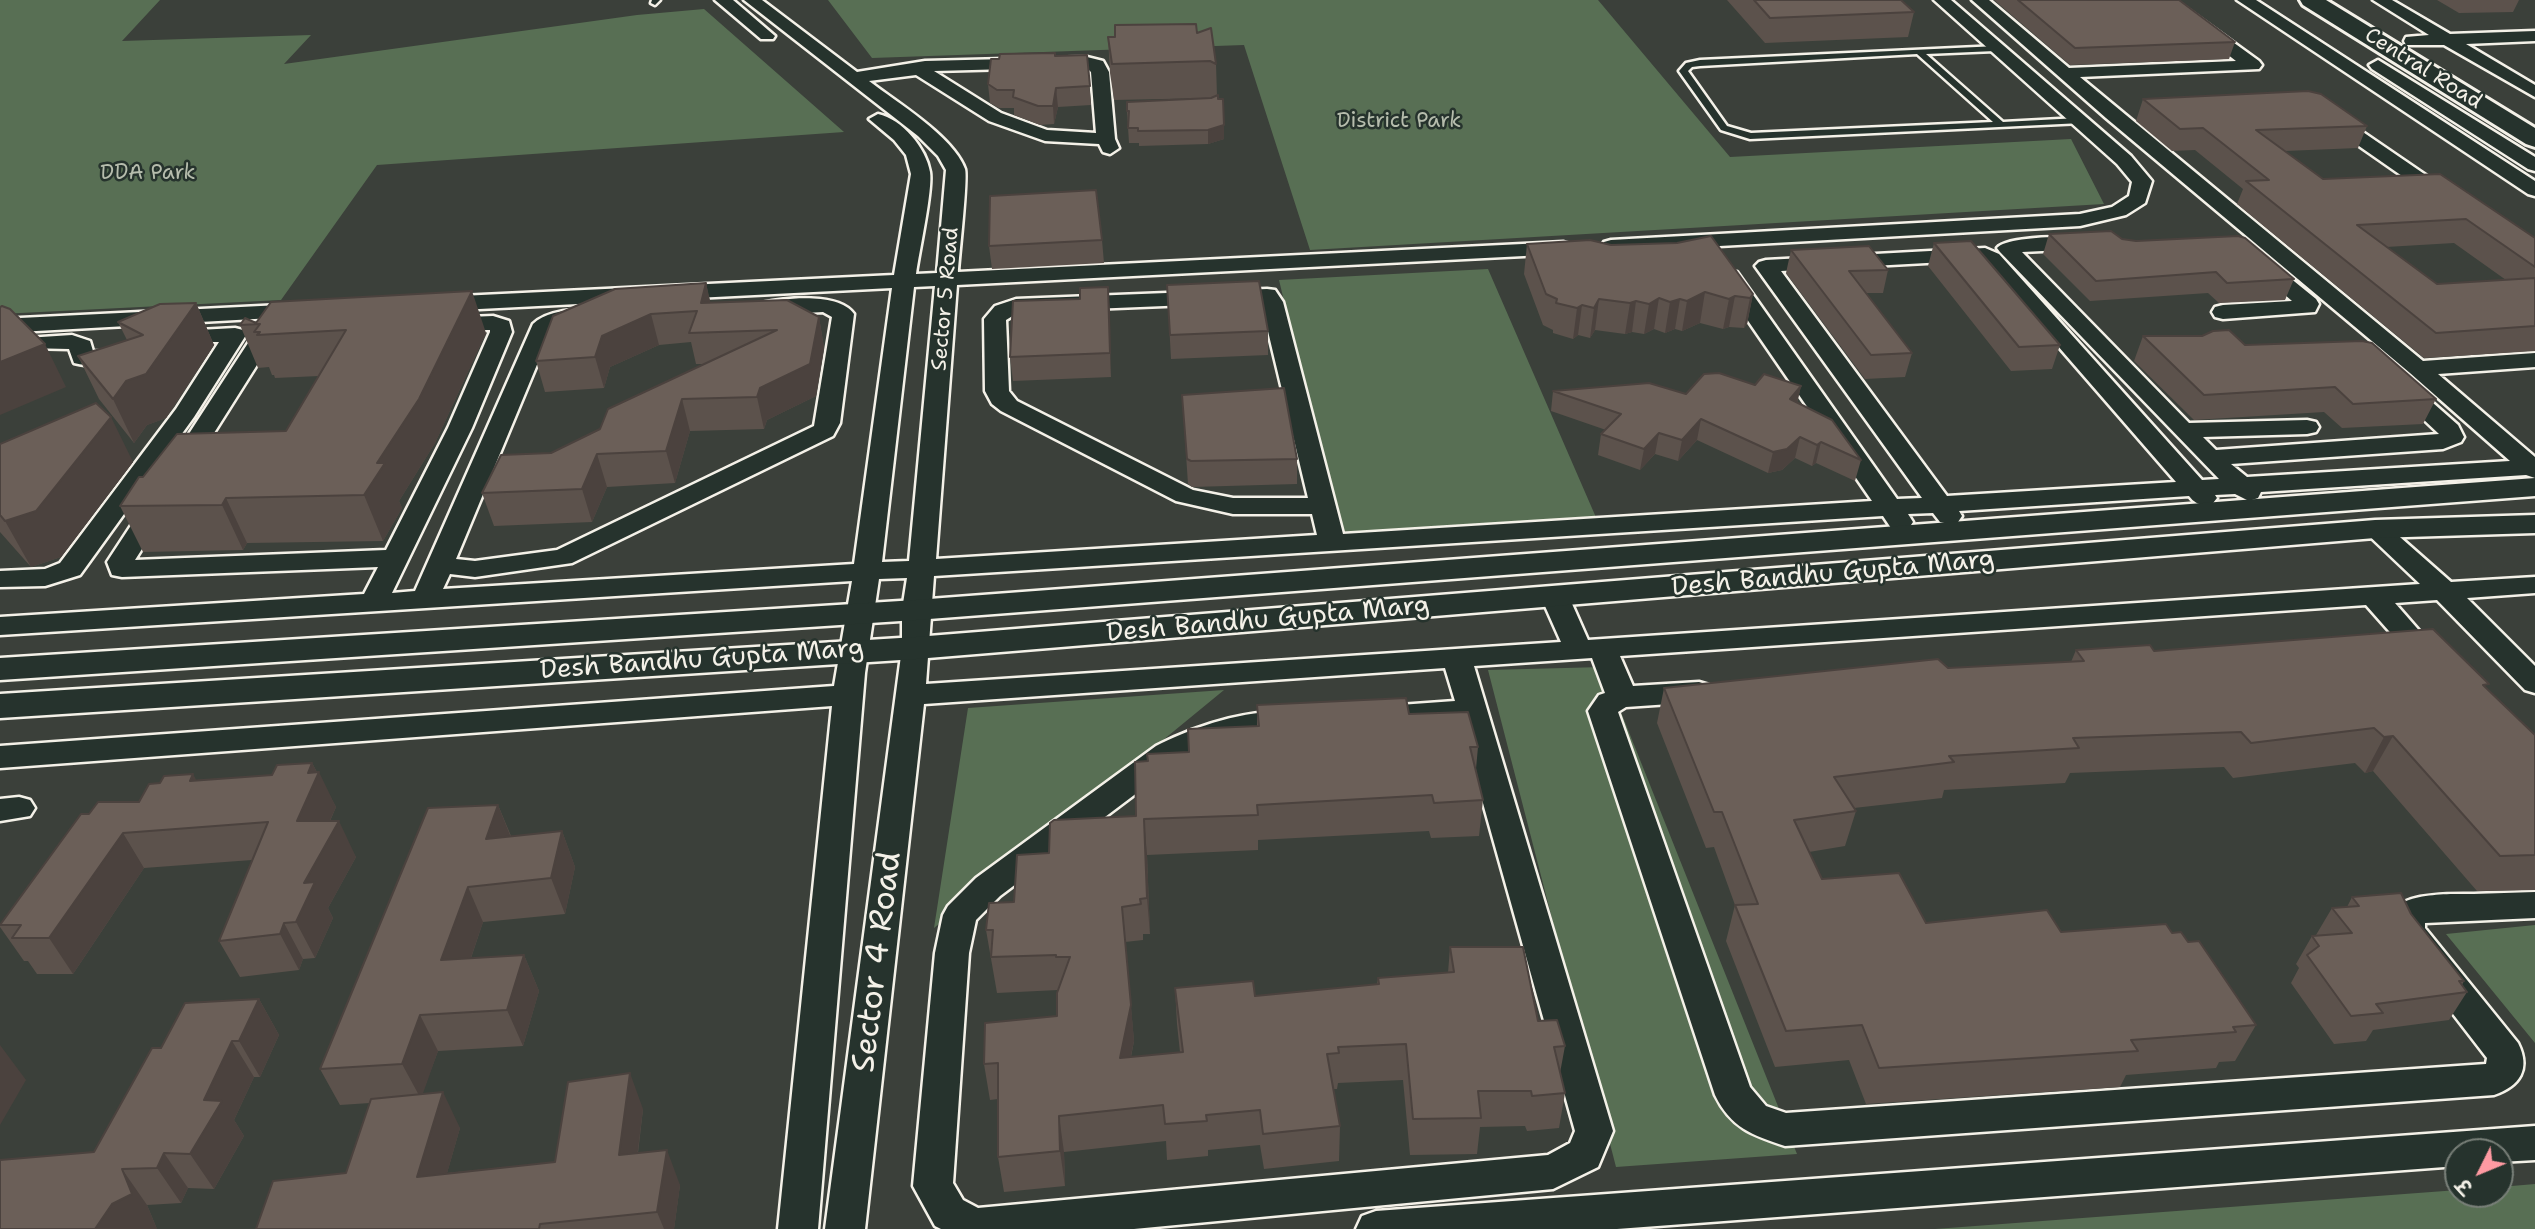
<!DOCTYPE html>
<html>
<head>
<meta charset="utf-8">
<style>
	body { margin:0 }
	#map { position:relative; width:2535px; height:1229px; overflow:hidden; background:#3b403a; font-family:"Shantell Sans","Playpen Sans Deva",sans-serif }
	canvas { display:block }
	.north { position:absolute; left:2444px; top:1138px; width:70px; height:70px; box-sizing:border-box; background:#26332d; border:2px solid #787f78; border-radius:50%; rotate:227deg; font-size:19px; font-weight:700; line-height:28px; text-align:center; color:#f4f1e8 }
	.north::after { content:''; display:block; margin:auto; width:24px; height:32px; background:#ff9aa2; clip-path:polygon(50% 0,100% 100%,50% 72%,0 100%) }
</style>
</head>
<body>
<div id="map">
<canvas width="2535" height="1229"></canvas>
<div class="north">उ</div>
</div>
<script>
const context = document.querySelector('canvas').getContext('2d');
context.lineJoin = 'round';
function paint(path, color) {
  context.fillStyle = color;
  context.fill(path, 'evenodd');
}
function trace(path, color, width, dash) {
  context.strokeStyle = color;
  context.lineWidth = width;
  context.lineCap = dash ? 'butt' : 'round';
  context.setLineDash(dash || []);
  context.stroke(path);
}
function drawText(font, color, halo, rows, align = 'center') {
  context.font = font + ' "Shantell Sans",sans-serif';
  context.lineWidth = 5;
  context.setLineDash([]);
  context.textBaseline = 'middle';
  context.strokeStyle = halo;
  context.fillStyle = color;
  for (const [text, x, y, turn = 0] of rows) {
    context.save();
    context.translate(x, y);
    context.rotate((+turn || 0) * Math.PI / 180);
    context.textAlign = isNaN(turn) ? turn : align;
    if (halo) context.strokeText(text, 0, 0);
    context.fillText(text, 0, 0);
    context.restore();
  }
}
paint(new Path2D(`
	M0,0H160L122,41L311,35L284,64L637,15L704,9L844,132L377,165L281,300L0,314Z
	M828,0H1598L1730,157L2071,139L2104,204L1310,250L1244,45L872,58Z
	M1488,269L1598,522L1341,538L1279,280Z
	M1603,667L1797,1154L1616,1167L1488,670Z
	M1224,690L934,928L968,708Z
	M2535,925V1043L2446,934Z
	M2535,1184V1229H1935L2458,1190V1194H2500V1187Z`), '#586f54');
const service = new Path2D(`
	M652,0H660L655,5L651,3Z
	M1998,46L1999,48L1995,51L1926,54L2003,122L2079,118L2082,119V123L1750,139L1721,130L1679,71L1686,63L1700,60ZM1917,54L1993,122L1751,133L1727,126L1688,71L1692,67L1700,66Z`);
const minor = new Path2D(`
	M715,0H733L775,36L773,39H761Z
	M744,0H762L857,72L925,61L1087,57L1103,61L1109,72L1115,139L1119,148L1110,154L1103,152L1099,144L1045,141L989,121L916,75L869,81C896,102 953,136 965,169C968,179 959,255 958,272L1563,242L1570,244L1573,248L1570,252L1563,254L957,285L936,559L1317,535L1312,514H1233L1176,501L1001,411L992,404L985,391L984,319L995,306L1016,299L1267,289L1275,290L1283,302L1343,534L1872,501L1718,277L1721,272H1737L1897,499L1922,498L1755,266L1759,262L1766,260L1985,248L1999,254L2202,480L2219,479L2000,252L1997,248C2006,236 2075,235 2090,239L2093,243L2090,247L2083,249L2022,252L2189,423L2307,420L2316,422L2319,427L2316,432L2307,434L2203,437L2216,450L2439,434L2388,386L2392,381H2408L2458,425L2464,437L2461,442L2443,449L2231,464L2247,477L2510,461L2410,373L2106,118L1972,0H1989L2069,68L2236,61L2157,0H2175L2259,61L2262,65L2259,69L2080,77L2423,361L2535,353V367L2438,374L2535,457V478L2526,475L2261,492L2258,498L2249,501L2235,494L2215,495L2217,498L2213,503C2202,506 2196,505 2189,496L1959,511L1962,516L1958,522L1949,524L1940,522L1933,513L1908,514L1913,522L1909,528L1900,530L1891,528L1883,516L934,576L926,684L1561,642L1541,597L1545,591L1555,588L1565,591L1569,597L1588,640L2420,584L2362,529L2366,523L2375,521L2384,523L2451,582L2535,577V593L2467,598L2535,666V693L2525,690L2437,600L2395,603L2443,658L2439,665L2429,667L2419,665L2366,605L1620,656L1633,686L1699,682L1709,685L1714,692L1709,699L1699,702L1626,707L1618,712L1750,1087L1766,1106L1786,1113L2486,1064L2487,1058L2396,940C2369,890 2446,894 2474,894C2494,893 2515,893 2535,892V918L2425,923V928L2518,1043C2531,1069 2520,1086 2494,1095L1785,1146C1752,1135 1731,1128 1715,1095L1588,711L1599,695L1605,693L1592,658L1474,666L1613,1131L1598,1167L1553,1189L1134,1229H941L935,1226L913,1186L935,953L943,915L948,906L976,878L1156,746C1194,726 1262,703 1305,715L1309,722L1305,729L1294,732L1228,739L1178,762L1000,896L976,920L969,953L953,1183L963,1200L978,1208L1548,1155L1570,1143L1575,1131L1460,721L1372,727L1361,724L1357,717L1361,710L1372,707L1455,701L1445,668L924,704L865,1229H825L902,648V610L907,578L879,579L865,673L818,1229H778L832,706L0,768V746L834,686L852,581L0,635V617L364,594L378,567L122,577L112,575L107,562L147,501L156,498L165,501L169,506L135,560L386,550L448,428L490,332V330H436L433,325L436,320L444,318L493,316L509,321L512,332L472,428L392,593L415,591L533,324C546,311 578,307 596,311L599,316L596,321L556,327L551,331L456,559L475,561L557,550L814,426L832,317L823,312L769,315L761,313L758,308L761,303C785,298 839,292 854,314L840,423L833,436L572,563L475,577L450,574L443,589L854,564L892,288L440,311L432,309L429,304L432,299L440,297L894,275L911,174L906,155L894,140L869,119L878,114C902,119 926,148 930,172C933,189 919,252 916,274L937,273L946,170L938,156L918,136ZM1086,67L1091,72L1096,133L1047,130L1001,113L934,71ZM1981,260L1985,262L2176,482L1947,496L1781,271ZM935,286L909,561L882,562L914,287ZM1261,302L1308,498H1233L1193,490L1017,401L1009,391L1006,320L1019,312Z
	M1934,0H1951L2131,156L2152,181L2145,203L2126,215L2080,226L1611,252L1604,250L1601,246L1604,242L1611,240L2080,214L2112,207L2129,196L2132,182L2117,164Z
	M2237,0H2256L2535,181V196L2528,194Z
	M2373,0H2392L2450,34L2535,31V41L2466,44L2535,85V97L2444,45H2406L2404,41L2406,37L2429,35Z
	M2378,60L2535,157V171L2528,169L2372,69L2369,65Z
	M2332,114L2338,115L2452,193L2455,197L2452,201H2438L2326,123L2323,119L2326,115Z
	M2261,258L2268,260L2316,299L2319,304L2315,312L2223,319L2215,317L2212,312L2215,307L2223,305L2292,301L2254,268L2250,264L2254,260Z
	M301,304L309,306L312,311L309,316L0,333V319Z
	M281,327L289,329L292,334L289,339L276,342L267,349L190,471L181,474L172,471L168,466L250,340L260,332Z
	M235,328L243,330L246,335L194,417L80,575L45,586L0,587V571L45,569L60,563L176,409L219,342H163L160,337L163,332Z
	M72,335L90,341L93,351L124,353L127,358L124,363C109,367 89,367 74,363L69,349L26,348L23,343L26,338Z
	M19,797L30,800L35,808L30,816L0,821V799Z
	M2535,1126V1160L2500,1162V1152H2458V1166L1617,1229H1356L1362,1216L1376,1211Z`);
const tertiary = new Path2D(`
	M2535,478V496L916,620L0,680V658L916,600Z
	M2535,515V533L2375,538L916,659L0,718V694L916,637L2375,520Z`);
const secondary = new Path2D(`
	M2300,0H2326L2535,128V147L2526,144L2303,5Z`);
trace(service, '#f4f1e8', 5);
trace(minor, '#f4f1e8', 5);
trace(tertiary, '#f4f1e8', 5);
trace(secondary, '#f4f1e8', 6);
paint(service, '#26332d');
paint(minor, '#26332d');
paint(tertiary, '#26332d');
paint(secondary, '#26332d');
paint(new Path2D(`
	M1727,0H1901L1914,12L1908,37L1765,43Z
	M1994,0H2179L2235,42L2229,59L2070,65Z
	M2437,0H2519L2513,12L2459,13Z
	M1197,33L1216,64L1217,96L1224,139L1208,144L1139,146V143H1129L1127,111L1212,98L1114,100L1110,73L1108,37Z
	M1087,55L1091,105L1058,107L1054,124L1040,125L1014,115V108H999L990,103L988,84L1056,56Z
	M2143,99L2367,126L2358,148L2285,151L2323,179L2535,238V351L2424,358L2237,204L2243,189L2195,150L2172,151L2136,121ZM2454,243L2506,280L2437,284L2386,247Z
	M2049,234L2122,239L2294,279L2285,300L2219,303L2208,293L2090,301L2043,254Z
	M1102,240L1104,263L992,269L989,246Z
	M1934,243L2060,345L2052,369L2011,371L1928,266Z
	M1527,244L1753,294L1747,324L1744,328L1729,327L1723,329L1700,323L1682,331L1675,329L1665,333L1654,329L1644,334L1632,332L1625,334L1595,330L1590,338L1578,335L1573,339L1553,333V330L1543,325L1524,274Z
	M1791,250L1888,270L1883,293H1866L1912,353L1905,377L1865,379L1786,273Z
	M706,283L710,303L819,317L824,348L816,396L767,420L764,429L690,431L675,483L607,487L592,522L494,526L482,493L551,453L600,429L704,364H696L691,342L659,345L610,367L604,388L545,392L536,361Z
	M1167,285L1268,331V355L1171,359Z
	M1108,287L1111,377L1013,381L1010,357L1080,299Z
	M196,303L214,345L166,418L147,425L134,443L99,399L78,356L127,340L118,322Z
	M256,323L486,333L435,443L399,501L402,508L383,541L247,543L243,550L143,552L120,506L143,477L286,431L319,376L275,378L274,375H272L269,367L258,368L240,325Z
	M2143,336L2245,345L2436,399L2423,424L2342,428L2324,412L2194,420L2134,361Z
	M1755,385L1801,386L1797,403L1861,460L1855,481L1816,463L1812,466L1795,458L1782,470L1768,473L1697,440L1678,461L1655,454L1640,470L1598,455L1601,434L1606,430L1551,411L1553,391L1686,394Z
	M1182,395L1297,459V484L1192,487L1188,484Z
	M0,444L133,462L61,557L31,567L0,532Z
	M2076,650L2154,651L2486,688L2535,735V890L2477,891L2373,771L2365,773L2355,763L2233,778L2224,767L2070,773L2065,783L1944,790L1942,798L1854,808L1856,811L1845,846L1809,852L1822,879L1926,923L2061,932L2172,933L2188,942L2256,1025L2235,1061L2219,1062L2216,1068L2126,1075L2120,1087L1866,1104L1849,1060L1775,1067L1726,941L1735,905L1714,847L1706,848L1657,723L1664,688L1948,668L2071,662Z
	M1257,705L1409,714L1478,747L1476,769L1483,800L1479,836L1431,838L1429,831L1258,840V850L1147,855L1150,934H1143V940L1125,942L1134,1041L1131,1057L1180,1052L1177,1024L1175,988L1255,996L1377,984L1378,978L1448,973L1450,947L1538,1021L1565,1046L1560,1073L1565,1093L1559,1128L1527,1131L1525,1126L1480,1127L1477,1154L1410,1155L1403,1080L1338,1083L1337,1089H1333L1340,1126L1339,1161L1264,1169L1260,1145L1208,1150V1156L1167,1160L1166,1141L1064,1152L1065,1186L1004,1192L998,1157V1099L990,1100L984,1064L1057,1016L1058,990L997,993L986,930L1014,902L1049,853L1136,816L1148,761L1189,752L1257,726Z
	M312,763L336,807L330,821L356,857L328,908L333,918L315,958L303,959L299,970L240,977L219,941L252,860L144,868L73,974H37L28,961H24L0,927V924L89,814L139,802L197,780L272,775Z
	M498,805L511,836L562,831L575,867L565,914L483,922L471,958L524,955L539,991L523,1046L438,1051L422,1094L460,1128L447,1173L555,1162L643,1109L638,1153L680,1185L674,1229H256L346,1173L370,1103L340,1105L320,1069Z
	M2352,897L2411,914L2464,981L2462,985L2467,992L2449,1020L2373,1030L2366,1041L2334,1044L2291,983L2299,968L2296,964L2312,936L2316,935L2332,908L2347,907Z
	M259,999L279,1035L260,1077H254L234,1120L244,1136L214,1189L188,1188L181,1203L147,1205L157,1229L94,1152L161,1048Z`), '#5c524c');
paint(new Path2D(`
	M1056,88L1058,107L1054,124L1053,106Z
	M1224,125V139L1208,144V130Z
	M706,283L713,313L708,334L701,303Z
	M1108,287L1110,311L1111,377L1110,353Z
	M472,291L486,333L435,443L399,501L402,508L383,541L364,495L377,463Z
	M1705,292L1700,323L1682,331L1687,301Z
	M1753,294L1747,324L1744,328L1750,298Z
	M1735,296L1729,327L1723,329L1729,299Z
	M1659,298L1654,329L1644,334L1649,304Z
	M1599,299L1595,330L1590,338L1594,308Z
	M1680,299L1675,329L1665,333L1670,302Z
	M1636,301L1632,332L1625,334L1630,303Z
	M196,303L214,345L166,418L147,425L134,443L113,399L126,381Z
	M1582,305L1578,335L1573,339L1577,308Z
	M651,314L659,345L610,367L604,388L595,357L602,336Z
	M819,317L824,348L816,396L767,420L764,429L757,397L760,388Z
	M45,344L66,387L0,415V362Z
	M1801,386L1796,407L1790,399Z
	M682,399L690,431L675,483L666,451Z
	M111,417L133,462L61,557L31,567L5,521Z
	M1701,419L1697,440L1678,461L1682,440Z
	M1659,433L1655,454L1640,470L1644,449Z
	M1800,437L1795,458L1782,470L1768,473L1773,452Z
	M1821,442L1816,463L1812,466L1817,445Z
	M597,454L607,487L592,522L582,489Z
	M226,498L247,543L243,550L222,505Z
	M2393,736L2373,771L2365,773L2384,737Z
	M312,763L318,774L319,772L336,807L314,856L297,821L308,773Z
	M193,774L212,809L190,781Z
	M498,805L512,840L486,839Z
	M1144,819L1147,855L1150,934L1147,898Z
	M339,821L356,857L328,908L333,918L315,958L296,922L304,883Z
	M562,831L575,867L565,914L551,878Z
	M123,833L144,868L73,974L49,938Z
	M468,887L483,922L458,996L441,960Z
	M284,923L303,959L299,970L280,934Z
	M524,955L539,991L523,1046L507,1010Z
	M259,999L279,1035L260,1077L239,1041Z
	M1131,1005L1134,1041L1123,1093L1120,1058Z
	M420,1015L438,1051L421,1099L402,1064Z
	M232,1041L254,1077L234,1120L244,1136L214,1189L190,1154L204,1100Z
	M0,1045L26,1080L0,1125Z
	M630,1073L643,1109L633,1190L619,1155Z
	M443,1092L460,1128L436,1212L417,1177Z
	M1059,1116L1064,1152L1065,1186L1060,1151Z
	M667,1150L680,1185L674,1229H664L657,1212Z
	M164,1153L188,1188L181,1203L157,1168Z
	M122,1169L147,1205L157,1229H95Z`), '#4b423e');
const building = new Path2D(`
	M1754,0H1901L1914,12L1770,18Z
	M2018,0H2179L2235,42L2075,48Z
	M1196,24L1197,33L1211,28L1216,64L1210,61L1112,64L1108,37H1115V25Z
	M1055,53V56L1087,55L1090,86L1056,88L1053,106H1038L1013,97L1014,90H997L988,84L991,59H999L1000,54Z
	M2308,91L2321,94L2367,126L2256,130L2323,179L2440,174L2535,238V267L2466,219L2357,225L2437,284L2535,278V326L2436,333L2246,181L2269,180L2203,128L2180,129L2143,99Z
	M1218,95V99H1223L1224,125L1208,130L1138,131V128H1128L1129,111H1127V102L1211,98Z
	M1096,190L1102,240L989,246L990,196Z
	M2111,231L2122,239L2136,241L2238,236L2245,238L2294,279L2227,283L2216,272L2096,281L2049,234Z
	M1711,236L1753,294L1750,298L1735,296L1729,299L1705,292L1687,301L1680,299L1670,302L1659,298L1649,304L1636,301L1630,303L1599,299L1594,308L1582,305L1577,308L1556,303L1557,299L1546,294L1527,244L1590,240L1611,245L1677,243Z
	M1971,241L2060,345L2019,347L1934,243Z
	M1869,246L1888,270L1849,271L1912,353L1871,355L1791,250Z
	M1259,281L1268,331L1170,335L1167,285Z
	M706,283L701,303L787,300L819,317L810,364L760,388L757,397L682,399L666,451L597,454L582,489L482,493L501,455L551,453L600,429L608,409L777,330L689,333L697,311L651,314L602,336L595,357L536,361L553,316L615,289Z
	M1108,287L1110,353L1010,357L1013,301L1080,299V288Z
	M472,291L419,399L377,463H385L364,495L226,498L222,505L120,506L139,477H143L177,434L286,431L346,330L257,335L260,332H254L260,324L240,325L245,318L256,323L271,302Z
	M196,303L146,374L126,381L113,399L78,356L143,335L118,322L160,304Z
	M2,306L10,309L45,344L0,362V307Z
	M2229,330L2245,345L2362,341L2372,343L2436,399L2353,404L2335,387L2204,395L2143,336H2202L2213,331Z
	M1719,373L1755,385L1764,374L1801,386L1790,399L1832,420L1861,460L1821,442L1817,445L1800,437L1787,449L1773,452L1701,419L1682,440L1659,433L1644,449L1601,434L1621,414L1553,391L1649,383L1686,394L1704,374Z
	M1284,388L1297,459L1191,461L1187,459L1182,395Z
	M96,403L111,417L36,511L5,521L0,515V444Z
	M2433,629L2489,684L2483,685L2535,735V855L2500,856L2393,736L2384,737L2374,728L2251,743L2241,732L2073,738L2079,748L1949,756L1954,762L1834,777L1856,811L1794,820L1822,879L1899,873L1926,923L2047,910L2061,932L2166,924L2172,933L2181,932L2188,942L2199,941L2256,1025L2233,1027L2236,1032L2131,1040L2138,1051L1879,1068L1862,1025L1786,1031L1735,905L1758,904L1722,812H1714L1664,688L1938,659L1948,668L2084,661L2076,650L2150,645L2154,651Z
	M1406,698L1409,714L1468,712L1478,747H1470L1483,800L1434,803L1432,795L1257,805L1258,815L1144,819L1147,898L1140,899L1141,904L1122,907L1131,1005L1120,1058L1183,1052L1175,988L1253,981L1255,996L1379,984L1378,978L1454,972L1450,947H1523L1538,1021L1557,1020L1565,1046L1554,1047L1565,1093L1532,1096L1531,1091H1478L1481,1118L1413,1119L1406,1044L1338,1047L1339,1053L1327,1054L1340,1126L1263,1134L1260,1110L1206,1115L1207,1121L1165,1124L1163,1105L1059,1116L1060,1151L998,1157V1063L984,1064L985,1023L1057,1016V993L1070,957H1056V955L991,957L993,930H986L989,903L1014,902L1017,855L1049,853L1050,823L1054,820L1136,816L1135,762L1148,761L1147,754L1189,752L1188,729L1259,726L1257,705Z
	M312,763L308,773L319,772L297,821H339L304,883L315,882L296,922L284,923L280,934L219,941L268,822L123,833L49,938H12L21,925H0L81,814H89L98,802H139L149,784L160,783L164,776L193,774L190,781L272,775L277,765Z
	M498,805L486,839L562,831L551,878L468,887L441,960L524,955L507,1010L420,1015L402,1064L320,1069L428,808Z
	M2401,893L2411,914L2464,981H2459L2467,992L2376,1004L2383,1013L2351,1016L2307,955L2319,946L2312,936L2352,933L2332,908L2359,906L2352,897Z
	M259,999L239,1041H232L204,1100L222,1101L190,1154L164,1153L157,1168L122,1169L132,1194L112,1204L95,1229H0V1160L94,1152L152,1048H161L185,1003Z
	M630,1073L619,1155L667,1150L657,1212L540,1224L539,1229H256L273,1181L346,1173L371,1099L443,1092L417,1177L555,1162L568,1082Z`);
paint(building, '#6b5f58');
trace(building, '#4b423e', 2);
drawText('21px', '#f4f1e8', '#26332d', [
	["Central Road",2423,69,32],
	["Sector 5 Road",946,299,-85]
]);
drawText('21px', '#b6bdad', '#26332d', [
	["District Park",1399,122],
	["DDA Park",148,174]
]);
drawText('26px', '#f4f1e8', '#26332d', [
	["Desh Bandhu Gupta Marg",1833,574,-5],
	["Desh Bandhu Gupta Marg",1268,620,-5],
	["Desh Bandhu Gupta Marg",702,660,-4]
]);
drawText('32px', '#f4f1e8', '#26332d', [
	["Sector 4 Road",878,962,-83]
]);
</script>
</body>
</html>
